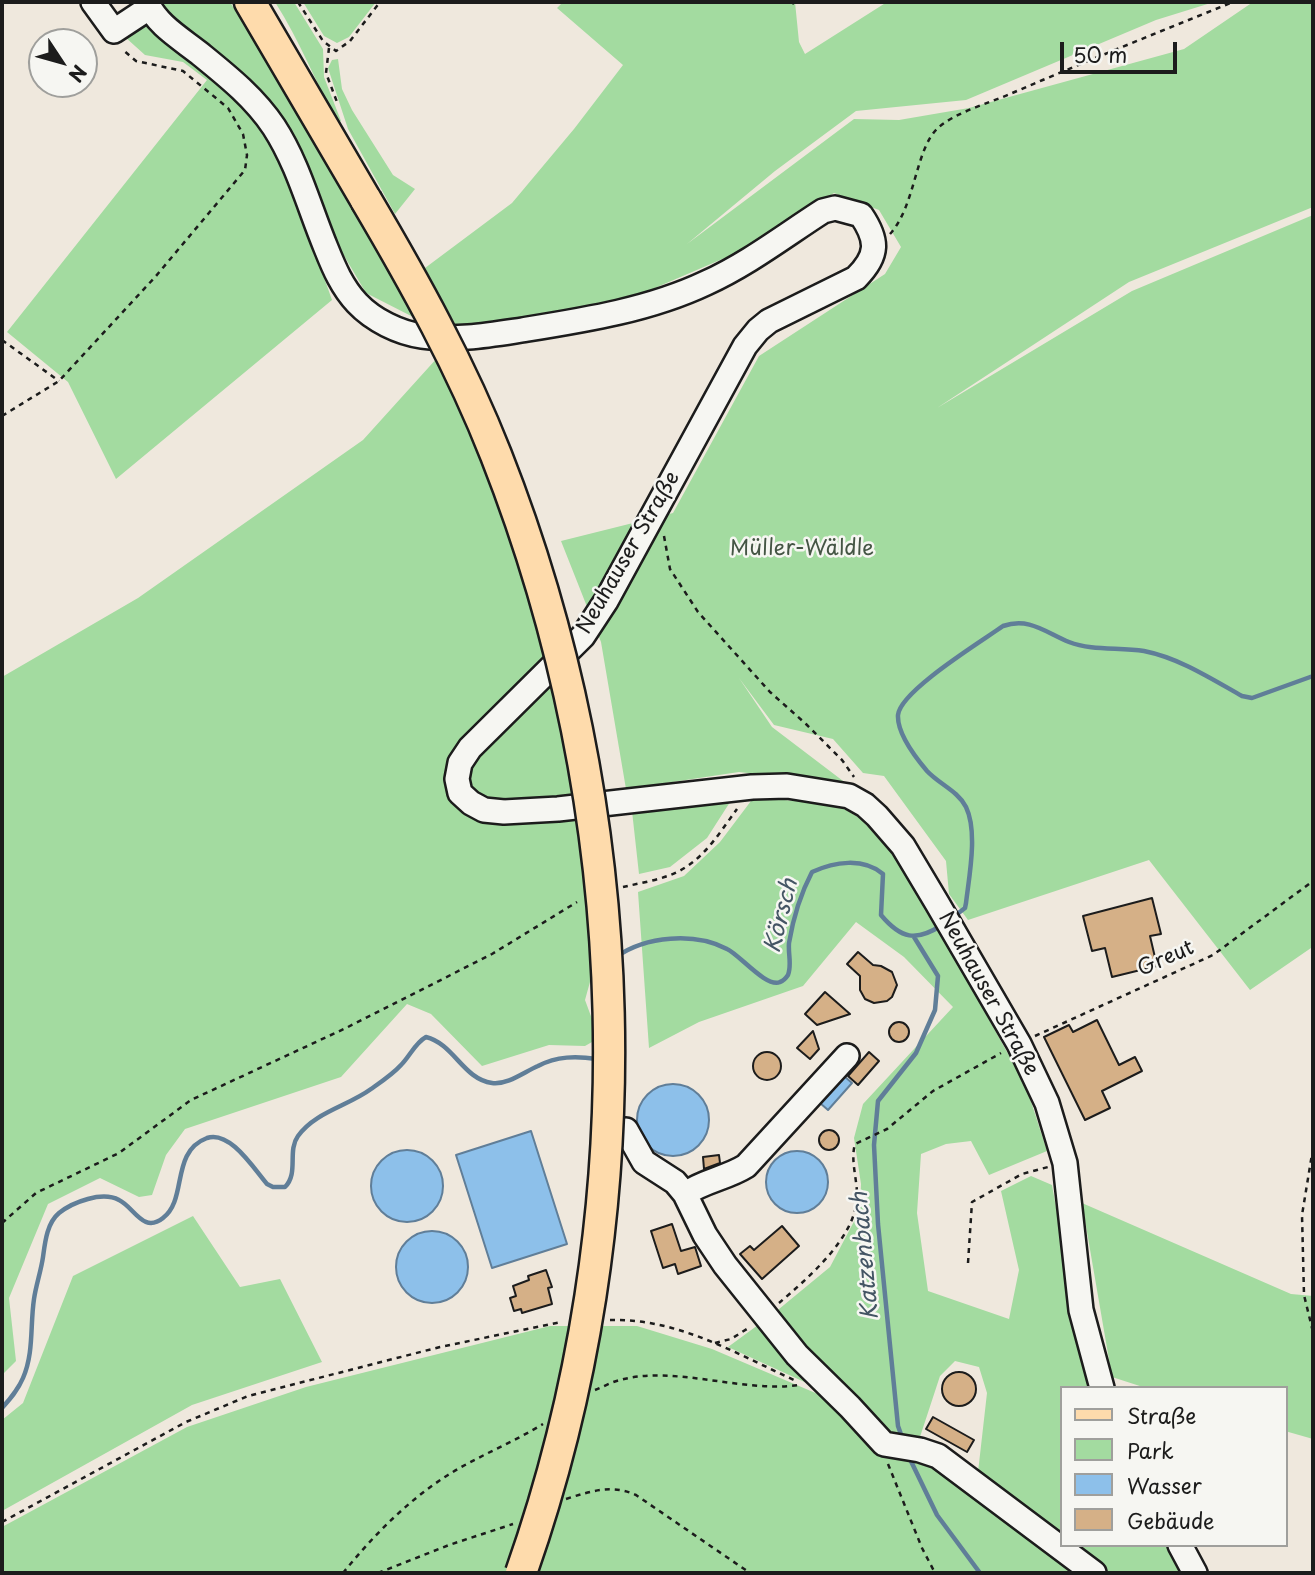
<!DOCTYPE html>
<html>
<head>
<meta charset="utf-8">
<style>
	body { margin:0 }
	#map { position:relative; width:1315px; height:1575px; overflow:hidden; background:#efe8dd; font-family:"Playpen Sans",sans-serif }
	canvas { display:block }
	.frame { position:absolute; inset:0; border:4px solid #1c1c1c; pointer-events:none }
	.legend { position:absolute; left:1060px; top:1386px; width:228px; height:161px; box-sizing:border-box; background:#f6f6f2; border:2px solid #9f9f9c; margin:0; padding:9px 12px; list-style:none; font-size:21px; color:#1c1c1c }
	.legend li { display:flex; align-items:center; gap:14px; height:35px }
	.legend b { width:35px; border:2px solid #9f9f9c }
	.north { position:absolute; left:28px; top:28px; width:70px; height:70px; box-sizing:border-box; background:#f6f6f2; border:2px solid #9f9f9c; border-radius:50%; rotate:126deg; font-size:19px; font-weight:700; line-height:28px; text-align:center; color:#1c1c1c }
	.north::after { content:''; display:block; margin:auto; width:24px; height:32px; background:#1c1c1c; clip-path:polygon(50% 0,100% 100%,50% 72%,0 100%) }
	.scale { position:absolute; left:1060px; top:42px; width:117px; height:32px; box-sizing:border-box; border:4px solid #1c1c1c; border-top:0; padding-left:9px; font-size:21px; line-height:24px; white-space:nowrap; color:#1c1c1c; -webkit-text-stroke:5px #f6f6f2; paint-order:stroke }
</style>
</head>
<body>
<div id="map">
<canvas width="1315" height="1575"></canvas>
<div class="frame"></div>
<ul class="legend">
<li><b style="height:9px;background:#fedbac"></b>Straße</li>
<li><b style="height:19px;background:#a3dba0"></b>Park</li>
<li><b style="height:19px;background:#8dc0ea"></b>Wasser</li>
<li><b style="height:19px;background:#d5b087"></b>Gebäude</li>
</ul>
<div class="north">N</div>
<div class="scale">50 m</div>
</div>
<script>
const context = document.querySelector('canvas').getContext('2d');
context.lineJoin = 'round';
function paint(path, color) {
  context.fillStyle = color;
  context.fill(path, 'evenodd');
}
function trace(path, color, width, dash) {
  context.strokeStyle = color;
  context.lineWidth = width;
  context.lineCap = dash ? 'butt' : 'round';
  context.setLineDash(dash || []);
  context.stroke(path);
}
function drawText(font, color, halo, rows, align = 'center') {
  context.font = font + ' "Playpen Sans",sans-serif';
  context.lineWidth = 5;
  context.setLineDash([]);
  context.textBaseline = 'middle';
  context.strokeStyle = halo;
  context.fillStyle = color;
  for (const [text, x, y, turn = 0] of rows) {
    context.save();
    context.translate(x, y);
    context.rotate((+turn || 0) * Math.PI / 180);
    context.textAlign = isNaN(turn) ? turn : align;
    if (halo) context.strokeText(text, 0, 0);
    context.fillText(text, 0, 0);
    context.restore();
  }
}
paint(new Path2D(`
	M159,2H230L311,132L419,320L366,293L336,242L304,161L260,90L175,23Z
	M275,2H294L323,49L324,77L341,121L338,123C316,83 300,41 275,2Z
	M303,2H376L349,37L337,43L324,36Z
	M563,2H795L799,42L805,54L887,2H1214L1156,20L966,100L856,111L775,171L687,244L854,119L899,120L969,108L1184,49L1253,2H1313V207L1129,282L937,408L1132,291L1313,215V951L1311,948L1250,990L1149,860L968,920L949,894L946,861L884,776L863,773L833,739L774,725L739,678L772,727L847,784L739,772L626,789L601,642L561,541L673,513L759,356L885,274L901,247L879,210L834,193L734,254L627,300L457,328L425,268L512,203L574,129L623,65L557,8Z
	M147,22L209,70L250,116L284,165L332,300L116,479L68,382L7,332L207,80L183,62L145,55L125,37Z
	M338,59L342,89L352,110L393,175L415,189L395,214L348,129L328,68L332,60Z
	M438,357L492,467L535,589L595,846L593,971L585,1000L599,1038L585,1046L549,1045L482,1066L431,1014L407,1004L341,1077L185,1129L166,1155L152,1195L139,1197L100,1178L48,1204L9,1298L16,1361L2,1375V677L138,598L363,440Z
	M754,797L795,801L828,799L861,819L904,867L1026,1086L1047,1151L989,1175L971,1141L946,1144L921,1154L917,1213L928,1291L1009,1319L1019,1270L1001,1191L1031,1176L1052,1185L1088,1388H1061V1544L977,1481L987,1393L979,1367L955,1361L940,1376L918,1443L888,1437L847,1394L811,1385L728,1347L773,1314L830,1267L860,1210L861,1184L854,1138L863,1104L953,1007L904,957L856,922L803,986L699,1022L649,1048L638,892L684,876L720,842Z
	M732,799L707,838L670,867L639,874L632,811Z
	M1082,1203L1291,1294L1313,1296V1439L1285,1431V1388H1146L1112,1377Z
	M193,1216L240,1287L280,1279L322,1362L192,1405L2,1511V1420L23,1403L73,1276Z
	M550,1326H637L712,1349L839,1403L898,1455L942,1470L1083,1573H2V1527L187,1427L306,1387Z
	M1063,1545H1167L1181,1573H1100Z`), '#a3dba0');
const water = new Path2D(`
	M844,1076L852,1083L828,1110L820,1103Z
	M637 1120a36 36 0 1 1 72 0a36 36 0 1 1-72 0Z
	M531,1131L567,1244L492,1268L456,1155Z
	M371 1186a36 36 0 1 1 72 0a36 36 0 1 1-72 0Z
	M766 1182a31 31 0 1 1 62 0a31 31 0 1 1-62 0Z
	M396 1267a36 36 0 1 1 72 0a36 36 0 1 1-72 0Z`);
paint(water, '#8dc0ea');
trace(water, '#607e98', 2);
trace(new Path2D(`
	M952,918L965,908L966,903C969,877 978,832 966,807C958,791 939,784 927,771C916,758 897,733 898,715C900,691 982,641 1003,626C1029,617 1045,632 1069,642C1092,651 1119,647 1144,651C1179,658 1210,678 1242,696L1252,698L1313,676
	M616,957C646,936 694,932 727,949C740,955 766,988 780,982C783,981 786,978 788,975C792,965 788,954 789,943C793,919 801,893 812,872C834,862 863,857 883,874L881,915C901,939 916,942 942,925
	M2,1408C10,1399 18,1390 23,1378C34,1353 30,1325 34,1299C36,1285 41,1271 43,1257C45,1242 47,1223 59,1213C73,1202 102,1191 119,1200C134,1207 143,1234 163,1218C188,1199 170,1152 207,1138C230,1130 254,1169 267,1184L273,1187H285C299,1173 287,1151 298,1136C315,1112 348,1106 371,1089C381,1082 393,1074 401,1065C410,1056 415,1043 426,1037C454,1044 463,1079 492,1083C508,1085 524,1072 538,1066C557,1056 576,1056 597,1059
	M903,1440L898,1426L878,1224L874,1145L878,1101L916,1053L935,1010L938,976L914,937
	M908,1455L937,1515L980,1573`), '#607e98', 4.5);
const building = new Path2D(`
	M1152,898L1161,934L1150,936L1157,966L1112,977L1105,948L1092,951L1083,916Z
	M858,952L873,965L881,966L892,972L897,985L892,997L887,1001L874,1003L865,999L860,990V976L847,964Z
	M825,992L850,1014L817,1025L805,1014Z
	M1097,1020L1119,1065L1135,1057L1142,1071L1102,1091L1110,1108L1085,1120L1044,1037L1069,1025L1073,1032Z
	M889 1032a10 10 0 1 1 20 0a10 10 0 1 1-20 0Z
	M813,1031L819,1049L810,1059L797,1048Z
	M753 1066a14 14 0 1 1 28 0a14 14 0 1 1-28 0Z
	M869,1052L879,1061L858,1085L848,1076Z
	M819 1140a10 10 0 1 1 20 0a10 10 0 1 1-20 0Z
	M719,1155L720,1163L704,1169L703,1157Z
	M672,1224L681,1251L695,1247L701,1266L678,1274L675,1264L663,1268L651,1231Z
	M782,1226L799,1246L762,1279L740,1254L750,1246L754,1250Z
	M546,1270L552,1287L548,1288L552,1304L522,1313L521,1309L514,1311L510,1298L516,1296L513,1286L529,1280L528,1276Z
	M942 1389a17 17 0 1 1 34 0a17 17 0 1 1-34 0Z
	M933,1417L974,1440L967,1452L926,1429Z`);
paint(building, '#d5b087');
trace(building, '#1c1c1c', 2);
const minor = new Path2D(`
	M93,2L114,31L149,8
	M147,2C156,24 180,38 199,53C226,75 254,97 274,127C298,164 309,207 326,248C334,268 342,287 357,303C373,320 399,333 422,336C455,341 489,335 522,330C584,320 649,310 706,283C748,264 784,236 823,211L835,208L861,215C878,240 879,255 856,278L769,321L758,330L745,346L606,601L583,636L470,748L460,763L457,779L460,793L471,803L484,810L504,812L558,809L752,787L787,786L849,796L865,805L877,816L903,846L937,903L1019,1044L1047,1103L1065,1163L1081,1310L1102,1388
	M626,1130L644,1162L675,1182L685,1194L705,1235L725,1265L797,1355L850,1407L884,1444L920,1450L938,1456L1094,1573
	M685,1194C703,1181 727,1178 746,1166L847,1056
	M1180,1545L1195,1573`);
const major = new Path2D(`
	M250,2L366,200`);
trace(minor, '#1c1c1c', 28);
trace(major, '#1c1c1c', 35);
trace(new Path2D(`
	M298,2L323,41L336,51L350,41L380,2
	M792,2L794,4
	M329,48L326,73L337,102
	M890,234C916,205 915,149 938,128C954,113 989,103 1010,94C1084,62 1159,32 1233,2
	M2,340L59,381
	M2,416L59,381L156,276L245,170L247,155L243,134L228,108L183,71L136,61L122,49
	M664,536L670,569L698,612L770,692L806,724L842,760L854,777
	M623,887C644,882 668,879 686,867C707,854 723,828 737,809
	M1035,1036L1213,955L1313,881
	M1313,1148L1302,1215L1304,1295L1313,1332
	M2,1223L36,1193L119,1153L191,1100L346,1028L492,954L577,902
	M968,1263L972,1202L1022,1174L1048,1167
	M779,1303C808,1278 854,1239 857,1199C858,1181 850,1161 855,1144L887,1129L933,1091L1001,1053
	M610,1320C677,1318 735,1353 794,1380
	M715,1343L731,1339L750,1327
	M595,1390C603,1387 611,1382 620,1380C675,1365 741,1393 799,1385
	M888,1464L922,1548L935,1573
	M566,1499C591,1491 612,1484 636,1495L750,1573
	M2,1522L186,1422L248,1396L440,1347L561,1322
	M343,1573C373,1536 407,1501 448,1475C478,1456 512,1443 543,1424
	M378,1573L449,1545L513,1524`), '#1c1c1c', 2.5, [5, 5]);
trace(minor, '#f6f6f2', 23);
trace(major, '#fedbac', 30);
const majorBridge = new Path2D(`
	M366,200C415,283 461,366 496,455C636,810 648,1214 521,1573`);
trace(majorBridge, '#1c1c1c', 35, []);
trace(majorBridge, '#fedbac', 30);
drawText('21px', '#454', '#f6f6f2', [
	["Müller-Wäldle",802,549]
]);
drawText('21px', '#1c1c1c', '#f6f6f2', [
	["Neuhauser Straße",629,553,-60],
	["Greut",1166,959,-24],
	["Neuhauser Straße",988,994,61]
]);
drawText('italic 23px', '#445564', '#f6f6f2', [
	["Körsch",782,916,-76],
	["Katzenbach",866,1256,-95]
]);
</script>
</body>
</html>
